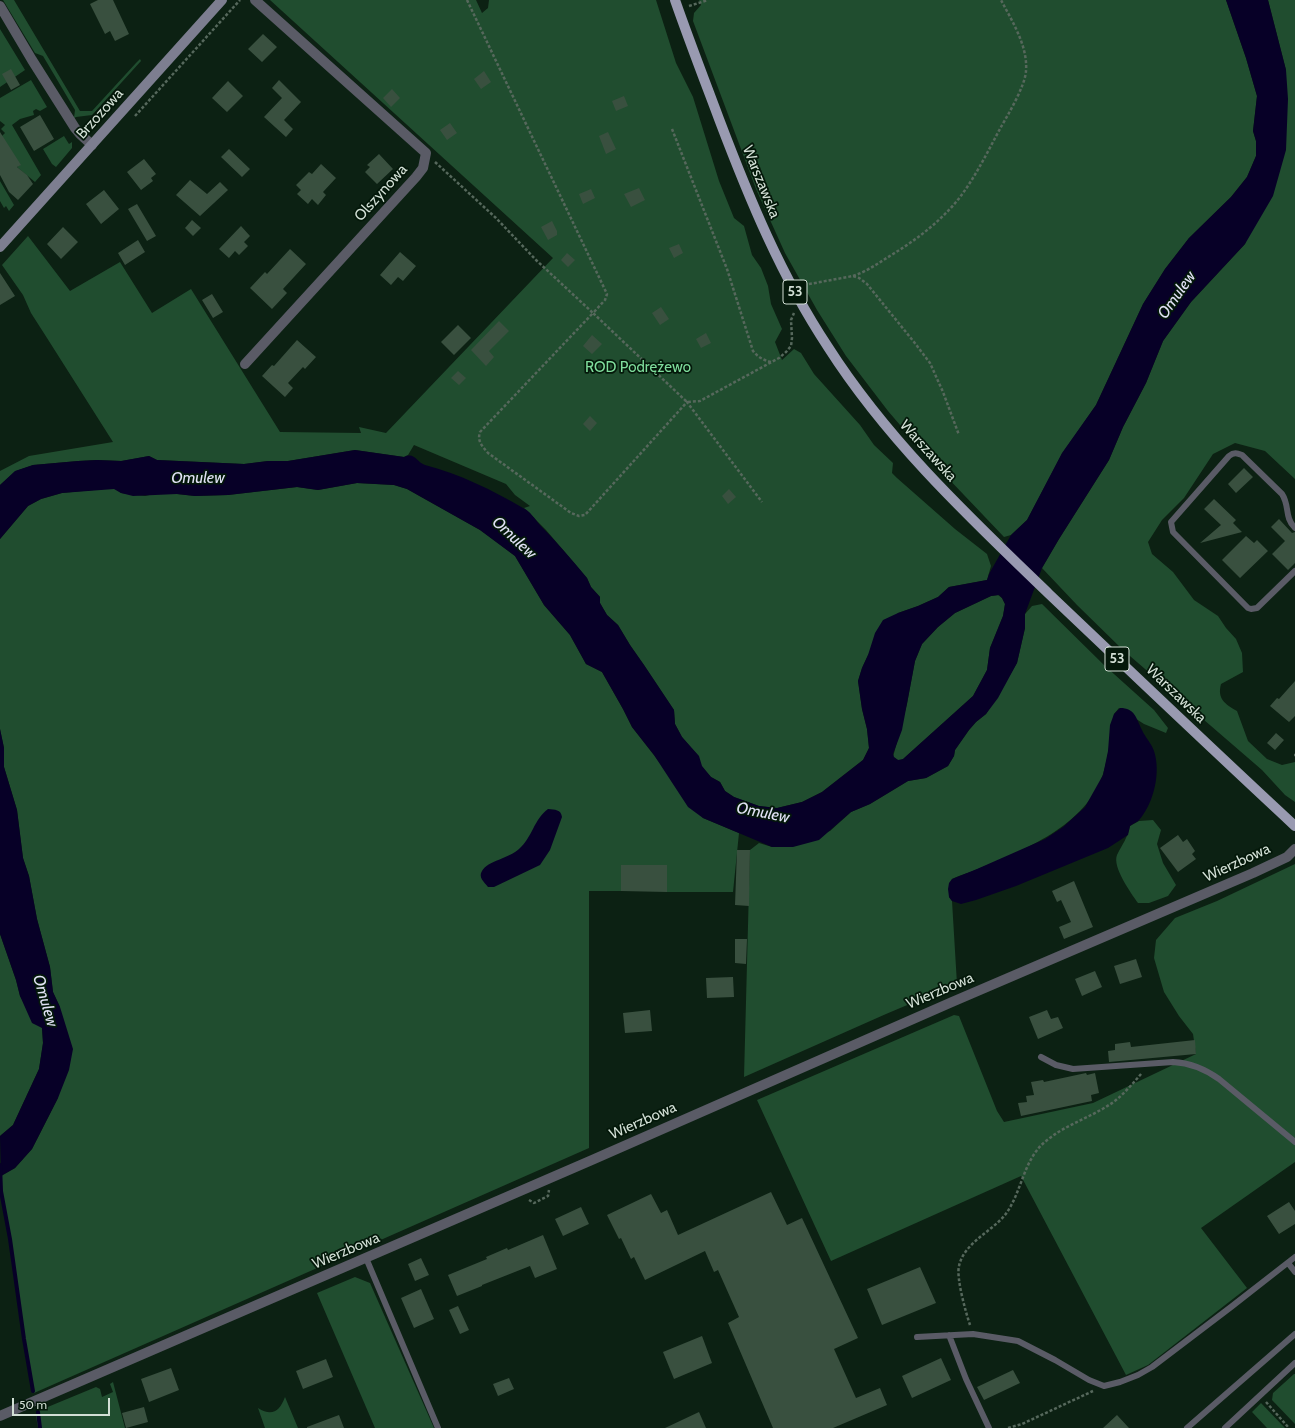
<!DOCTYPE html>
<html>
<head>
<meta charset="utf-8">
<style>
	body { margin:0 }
	#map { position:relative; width:1295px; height:1428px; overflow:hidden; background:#0c2113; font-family:Cabin,sans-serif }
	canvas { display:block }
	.scale { position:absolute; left:12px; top:1398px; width:98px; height:18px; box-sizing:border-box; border:2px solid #d2dfd5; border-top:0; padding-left:5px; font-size:12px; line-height:14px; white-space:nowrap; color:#d2dfd5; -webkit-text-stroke:3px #04180a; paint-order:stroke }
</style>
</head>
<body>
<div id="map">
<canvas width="1295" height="1428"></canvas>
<div class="scale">50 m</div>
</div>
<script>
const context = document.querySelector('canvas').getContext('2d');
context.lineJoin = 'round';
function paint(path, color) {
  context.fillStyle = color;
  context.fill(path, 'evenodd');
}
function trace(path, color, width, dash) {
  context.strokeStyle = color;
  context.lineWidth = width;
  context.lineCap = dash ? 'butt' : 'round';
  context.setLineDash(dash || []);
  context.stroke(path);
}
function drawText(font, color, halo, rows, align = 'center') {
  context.font = font + ' Cabin,sans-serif';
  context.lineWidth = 3.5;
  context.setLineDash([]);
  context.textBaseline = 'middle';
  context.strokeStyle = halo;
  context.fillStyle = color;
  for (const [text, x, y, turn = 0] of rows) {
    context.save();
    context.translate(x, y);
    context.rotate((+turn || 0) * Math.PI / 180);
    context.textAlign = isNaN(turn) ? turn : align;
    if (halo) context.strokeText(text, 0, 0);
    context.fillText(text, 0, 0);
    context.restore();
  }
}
paint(new Path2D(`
	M3,0H14L80,111H92L136,63L140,59L141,61L92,115L76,117L74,118L75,110L43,56L35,53Z
	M270,0H476L482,13L488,8L489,0H656L676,63L693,97L719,181L734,218L744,226L752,255L761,268L768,286L771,304L782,329L775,342L782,360L794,349L801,353L814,374L860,425L874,445L893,463L892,473L897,478L955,529L987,554L991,566L987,580L949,587L938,597L918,606L898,613L868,655L862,668L858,681L862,709L867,729L869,748L863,760L822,792L802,802L777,808L759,806L734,797L725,791L720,782L711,777L701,766L698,756L682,737L675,724L674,710L644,665L630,645L618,625L607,615L600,603V597L591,587L587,578L546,530L524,508L530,506L515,495L506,484L414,445L408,455L404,457L355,450L288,461H268L244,464L157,460L149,456L122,461L97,460L78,461L33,465L16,471L0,485V471L29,456L113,442L47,338L31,313L23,295L2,265L28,236L70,291L120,262L152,313L191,289L280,432L361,433L359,427L386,433L553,258Z
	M699,0H1226L1246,58L1257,96L1253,131L1256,141V156L1247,177L1231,197L1189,238L1165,269L1143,304L1096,405L1062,454L1027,520L1011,535L1004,537L924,453L888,411L846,356L817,310L785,253L756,189L693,21L694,13L701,5Z
	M1268,0H1295V479L1265,451L1235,443L1213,454L1184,498L1162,520L1148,542L1152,554L1173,572L1194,600L1218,616L1226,628L1236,639L1242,653L1243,672L1221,684C1217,699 1225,704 1237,711L1248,741L1267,759L1282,765L1295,762V802L1285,795L1262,770L1123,650L1077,605L1042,568L1059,539L1109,460L1123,427L1146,383L1163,341L1191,302L1245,244L1286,70Z
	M0,29L25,70L0,87Z
	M31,80L47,107L40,111L36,109L33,111L34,115L20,119L12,125L41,175L35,182L17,167L20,165L1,137L5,133L1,129L5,125L0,121V98Z
	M64,136L69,144L72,142V148L56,167L52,164L43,149Z
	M0,181L14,205L9,211L6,206L4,208L0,201Z
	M357,483L394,485L407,489L480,530L515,556L544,605L570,635L586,664L602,672L623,709L632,727L703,818L739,833L733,892H667V865H621V891H589V1148L34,1393C24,1343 17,1293 10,1243C7,1220 1,1199 1,1176L15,1168L32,1149L58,1098L60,1007L53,992L50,967L37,919L29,876L23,858L17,810L4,767V748L0,729V539L28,506L41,499L62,493L114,488L121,493L145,496L154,494H177L195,496L228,495L297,487L318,490Z
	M998,595L1002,598L1005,604L1003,616L990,648L987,670L973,696L902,760H898L893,757L907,704L915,661L922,644L938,627L955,613L991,596Z
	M1042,604L1104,665L1154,710L1168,728L1166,733L1144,724L1119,708L1114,714C1111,734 1109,755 1103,774C1087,825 1023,851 978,869C969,873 960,875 952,879L949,897L952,901L957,984L886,1014L744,1077L750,850L759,843L772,847L830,831L851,812L870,804L908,781L926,778L948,766L954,756L955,750L969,730L976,722L986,714L1017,663L1025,628V614L1032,606Z
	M1153,820L1161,830L1157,844L1163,863L1176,885L1168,896L1149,903H1138C1131,893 1112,867 1117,855C1122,845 1128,837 1130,826L1139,821Z
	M1295,864V1162L1201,1228L1247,1288L1148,1365L1126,1375L1021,1176L831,1261L757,1100L954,1015L959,1016L997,1111L1004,1122L1093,1103L1196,1054L1193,1034L1179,1016L1164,992L1154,958L1156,940L1175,918L1217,901Z
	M0,934L16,980L20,996L42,1028L43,1043L39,1069L13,1125L0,1136Z
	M355,1277L370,1283L434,1428H375L317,1293Z
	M1294,1374H1295V1424L1272,1400L1273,1393Z
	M113,1382L125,1428H38L36,1416L38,1411L96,1387L100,1389L102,1397L113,1392L110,1384Z
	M285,1397L298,1428H265L258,1408C272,1417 280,1411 285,1397Z
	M1261,1403L1285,1428H1267L1252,1412Z`), '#204d2f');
paint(new Path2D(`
	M1226,0H1268L1286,70L1288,99L1286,150L1273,196L1245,244L1191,302L1163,341L1146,383L1123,427L1109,460L1059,539L1042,568L1025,614V628L1017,663L998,698L986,714L976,722L969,730L955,750L954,756L948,766L926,778L908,781L870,804L851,812L819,840L793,847H772L703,818L688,807L654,755L632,727L623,709L602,672L586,664L570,635L544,605L515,556L480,530L407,489L394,485L357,483L318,490L297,487L228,495L195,496L177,494L133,496L121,493L114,489L62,493L41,499L28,506L0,539V485L15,471L33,465L78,461L97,460L121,461L149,456L157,460L244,464L268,461H288L355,450L404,457C415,452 416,462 425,465C460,474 492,490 523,508C530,511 535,519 540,525C557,542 572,560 587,578L591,587L600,597V603L607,615L618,625L630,645L644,665L674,710L675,724L682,737L699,756L702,766L711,777L720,782L725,791L734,797L759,806L777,808L802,802L822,792L863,760L869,748L867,729L862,709L858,681L862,668L868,655L875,633L883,620L898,613L918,606L938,597L949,587L987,580L989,574L1011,535L1027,520L1062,453L1096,405L1143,304L1165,269L1189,238L1231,197L1247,177L1256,156V141L1253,131L1257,96L1246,58ZM999,595L1002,598L1005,604L1003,616L990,648L987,670L973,696L903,759L898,760L894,757L893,754L902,730L915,661L922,644L938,627L955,613L991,596Z
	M1120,708C1135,708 1136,718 1142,730C1145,737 1152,744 1154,751C1161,772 1154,802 1140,819C1138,822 1134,823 1130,826L1128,835L1108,848L1016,886L976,900L961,904L952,901L949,897L948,889L949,883L952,879L977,869L1045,839L1063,827L1085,807L1103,775L1108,751L1110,725L1114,714Z
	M0,729L4,748V767L17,810L23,858L29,876L37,919L50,967L53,992L60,1007L73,1049L69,1070L58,1098L32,1149L15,1168L1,1176L0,1136L13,1125L39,1069L43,1043L42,1028L32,1023L20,996L16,980L0,934Z
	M548,809C555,810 561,809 562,817L550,850L540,865L494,887H488C484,882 478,877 482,871C487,861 510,858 519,849C532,838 534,819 548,809Z`), '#070027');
trace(new Path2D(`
	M0,1165L1,1191L10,1239L24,1339L33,1391
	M38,1412L40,1428`), '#070027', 4);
paint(new Path2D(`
	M98,0H113L129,34L115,41L110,31L105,34L90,4Z
	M263,34L277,47L262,62L248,49Z
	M11,69L20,85L11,90L2,74Z
	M484,71L491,82L481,89L474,79Z
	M279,80L301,102L284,120L293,129L286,137L264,117L282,98L272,88Z
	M228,81L243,96L227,112L212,98Z
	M392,89L400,98L391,107L383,98Z
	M624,96L628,106L616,111L612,101Z
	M40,115L54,139L34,151L20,127Z
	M450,123L457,133L447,140L440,130Z
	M0,132L21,165L17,167L27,175L33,184L18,200L9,192L0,175Z
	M608,132L616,149L606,154L599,136Z
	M229,149L250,169L242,177L221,157Z
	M379,154L393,169L377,184L365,172L370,167L367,165Z
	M144,159L156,174L151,178L153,181L141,190L127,172Z
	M321,164L336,178L323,192L326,195L318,205L312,199L308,204L297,194L301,190L296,185L309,172L312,174Z
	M190,180L207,194L220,182L228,190L200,216L176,195Z
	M639,188L645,200L631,207L624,194Z
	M591,189L595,198L583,204L579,194Z
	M104,190L119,209L101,224L86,204Z
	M137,204L156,236L147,241L128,209Z
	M192,220L201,228L193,236L185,228Z
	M552,221L557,231V235L548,240L541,227Z
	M241,226L250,236L244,242L248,246L239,255L235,251L229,258L219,249Z
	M63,227L78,242L61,259L47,244Z
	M138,240L145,252L125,265L118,253Z
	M679,244L683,253L674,258L669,248Z
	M290,249L306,264L283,289L287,293L272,309L250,288L265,272L267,274Z
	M400,252L416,266L403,281L398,277L391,285L380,275Z
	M567,253L575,260L568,267L561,260Z
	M0,273L15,296L0,305Z
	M212,294L223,312L213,318L202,300Z
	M661,307L669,319L660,325L652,313Z
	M499,321L509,331L489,351L494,357L486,366L471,350Z
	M458,325L471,338L454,355L441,342Z
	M706,333L711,343L701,348L696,339Z
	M592,335L602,344L592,354L583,346Z
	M297,340L316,357L305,369L303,367L288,383L293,388L285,397L262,376L272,365L274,366Z
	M458,371L466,378L459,385L451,378Z
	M590,416L597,423L590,431L583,424Z
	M1244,468L1253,477L1236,493L1228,484Z
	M729,489L736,497L728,504L722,496Z
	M1214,499L1236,520L1233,523L1242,532L1200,543L1221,525L1204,509Z
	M1279,519L1292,533L1295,532V563L1288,570L1272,554L1285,541L1271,527Z
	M1246,536L1254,543L1257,540L1268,551L1240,578L1222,560Z
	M1295,681V716L1289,722L1270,706L1277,698L1279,699Z
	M1276,733L1284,740L1275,750L1267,743Z
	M1178,835L1183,842L1187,839L1195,851L1192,854L1196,859L1178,872L1160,848Z
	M737,850H750L749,906L735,905Z
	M621,865H667V892L621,891Z
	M1074,881L1093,927L1064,939L1059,927L1071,922L1061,900L1057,902L1052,891Z
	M735,939H747L746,964L735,963Z
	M1136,959L1142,977L1120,984L1114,966Z
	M1095,971L1102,987L1082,996L1075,979Z
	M733,977L734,997L707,998L706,978Z
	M650,1010L652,1031L625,1033L623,1013Z
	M1047,1010L1051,1019L1058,1017L1063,1028L1038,1039L1029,1017Z
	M1195,1040L1196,1054L1109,1062L1108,1051L1115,1050V1044L1130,1042L1131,1047Z
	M1086,1073L1087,1075L1095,1073L1099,1093L1091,1095L1092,1101L1021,1116L1018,1103L1027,1102L1026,1096L1034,1095L1031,1082L1043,1080L1044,1082Z
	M771,1192L787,1225L802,1218L858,1338L834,1349L856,1398L880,1388L887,1405L833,1428H773L728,1323L739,1317L718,1270L714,1272L705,1251L645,1280L634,1257L631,1259L621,1238L619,1239L607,1215L651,1194L661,1213L667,1210L678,1235Z
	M1289,1202L1295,1211V1224L1279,1234L1267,1216Z
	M581,1207L589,1224L563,1236L555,1219Z
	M543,1235L557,1269L535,1278L530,1266L482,1285V1286L457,1296L448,1275L487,1259L486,1257L507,1248L508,1250Z
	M421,1258L429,1275L415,1281L408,1264Z
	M920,1267L936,1303L882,1325L867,1289Z
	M421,1289L434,1319L414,1328L401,1298Z
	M458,1306L469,1330L460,1334L449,1310Z
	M702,1336L712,1363L674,1379L663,1352Z
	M941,1358L951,1380L912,1398L902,1376Z
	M326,1359L333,1377L303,1389L296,1371Z
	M171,1368L179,1390L149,1402L141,1379Z
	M1013,1370L1020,1383L984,1400L977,1387Z
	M509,1378L514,1389L498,1396L493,1384Z
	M144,1407L148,1422L126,1428L122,1413Z
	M699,1412L706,1428H665Z
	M339,1415L344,1428H307V1427Z
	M1117,1415L1129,1428H1103Z`), '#39503f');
trace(new Path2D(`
	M467,0L607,294L605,300L593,313L687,402L700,401L779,358L786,352L791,346L792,338L791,320L794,313
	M689,6L708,0
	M135,116L240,0
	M672,129L727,269L753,351C758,357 763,360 771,362
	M435,162L496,218L536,260L593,313L480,432C477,441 482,446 488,453L571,513L579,516L585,515L687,402L762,502
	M853,276C868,271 880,262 893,254C919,238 945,218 963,193C978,172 989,149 1001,127C1009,113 1025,86 1026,71C1028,46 1012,21 1001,0
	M804,285L853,276L859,278L867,284L914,342L930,363L943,392L959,435
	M1294,755H1295
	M529,1200L534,1203L548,1196L549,1190
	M970,1325C966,1313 956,1278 959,1266C964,1243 991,1232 1005,1215C1022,1193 1023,1159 1046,1141C1065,1125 1089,1118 1109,1105C1122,1097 1132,1084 1142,1073
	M1266,1402L1289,1428
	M1008,1428L1022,1424L1093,1391`), '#56685c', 2.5, [3, 2]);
trace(new Path2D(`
	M1295,528C1284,517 1290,506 1282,494L1242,455C1237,453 1234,452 1229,456L1171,522L1173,532L1248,608L1251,609L1257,608L1295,571
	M1041,1057L1056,1065L1073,1069L1173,1062C1191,1063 1205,1069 1219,1079L1295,1142
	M366,1258L438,1428
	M1288,1263L1295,1272
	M949,1335L966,1379L989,1428
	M917,1337L973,1334L1018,1341L1055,1360L1089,1380L1104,1386L1120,1382L1138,1375L1152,1367L1231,1307L1295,1257
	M1187,1428L1295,1334
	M1225,1428L1295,1363`), '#5a5b66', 6);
trace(new Path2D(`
	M0,6L32,60L75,128L80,134L92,145
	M245,364L416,177L423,168L426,153L255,0
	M0,1416L592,1160L952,1002L1253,873L1287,857L1295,849`), '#5a5b66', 10);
trace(new Path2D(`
	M0,247L222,0`), '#7d7e90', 10);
trace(new Path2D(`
	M675,0C689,40 704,79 719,119C749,198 781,276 828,347C888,441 969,517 1049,594C1131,672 1212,749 1295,826`), '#999ab1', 10);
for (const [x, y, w] of [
	[795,292,24],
	[1117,659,24]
]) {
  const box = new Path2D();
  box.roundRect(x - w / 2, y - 12, w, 24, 3);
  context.fillStyle = '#04180a';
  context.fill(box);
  trace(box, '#d2dfd5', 1);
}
drawText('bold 14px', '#d2dfd5', null, [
	["53",795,292],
	["53",1117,659]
]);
drawText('15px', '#d2dfd5', '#04180a', [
	["Brzozowa",100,114,-48],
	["Warszawska",761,182,68],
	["Olszynowa",381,193,-48],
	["Warszawska",928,451,48],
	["Warszawska",1176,694,44],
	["Wierzbowa",1237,863,-25],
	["Wierzbowa",940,991,-23],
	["Wierzbowa",643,1121,-24],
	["Wierzbowa",346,1251,-23]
]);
drawText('15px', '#7fdd9c', '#04180a', [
	["ROD Podrężewo",638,368]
]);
drawText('italic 16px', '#e1e2f5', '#04180a', [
	["Omulew",1177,295,-55],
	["Omulew",198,478],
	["Omulew",514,538,43],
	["Omulew",763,813,11],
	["Omulew",45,1001,74]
]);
</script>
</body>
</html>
